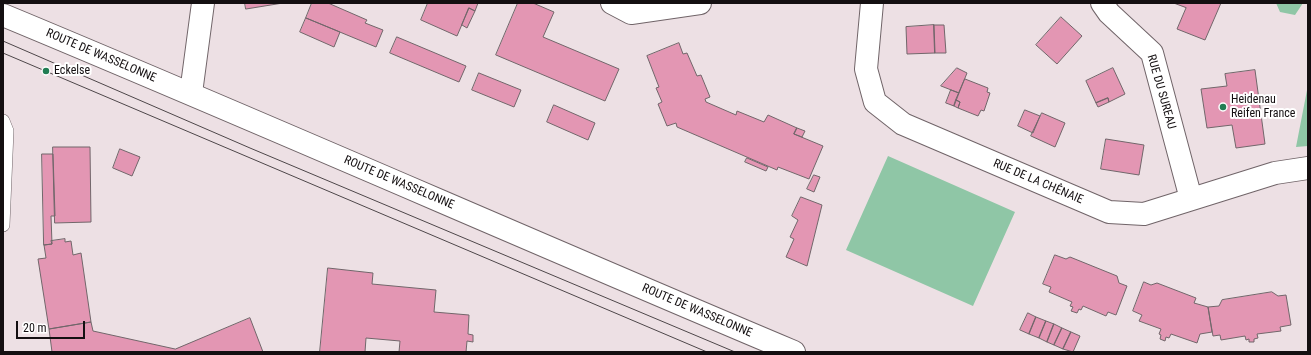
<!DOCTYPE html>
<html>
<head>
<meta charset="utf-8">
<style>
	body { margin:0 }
	#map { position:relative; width:1311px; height:355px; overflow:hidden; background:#ede0e4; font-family:"Roboto Condensed",sans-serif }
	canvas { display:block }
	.frame { position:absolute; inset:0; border:4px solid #140f11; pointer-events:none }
	.scale { position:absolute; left:16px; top:321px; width:69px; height:18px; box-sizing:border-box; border:2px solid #140f11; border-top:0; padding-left:5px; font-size:12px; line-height:14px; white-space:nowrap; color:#140f11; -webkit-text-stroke:3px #fff; paint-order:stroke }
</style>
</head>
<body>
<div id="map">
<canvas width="1311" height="355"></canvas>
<div class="frame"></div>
<div class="scale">20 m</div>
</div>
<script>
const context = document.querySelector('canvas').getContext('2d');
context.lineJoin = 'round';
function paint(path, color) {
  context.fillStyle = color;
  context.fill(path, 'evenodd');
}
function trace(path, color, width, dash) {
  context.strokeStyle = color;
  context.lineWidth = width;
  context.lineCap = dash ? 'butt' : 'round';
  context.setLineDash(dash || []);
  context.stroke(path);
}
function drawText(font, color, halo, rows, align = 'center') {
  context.font = font + ' "Roboto Condensed",sans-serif';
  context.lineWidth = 4;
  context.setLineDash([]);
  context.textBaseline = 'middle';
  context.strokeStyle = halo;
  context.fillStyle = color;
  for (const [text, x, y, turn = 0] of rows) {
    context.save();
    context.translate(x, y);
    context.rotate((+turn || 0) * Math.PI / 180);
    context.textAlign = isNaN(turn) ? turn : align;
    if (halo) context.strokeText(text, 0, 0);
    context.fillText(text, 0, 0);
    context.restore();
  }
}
paint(new Path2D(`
	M1276,3H1303L1295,15L1280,12Z
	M1308,85V146L1296,147Z
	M888,156L1015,212L973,306L846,250Z`), '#8fc6a6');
const building = new Path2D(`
	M245,3H283L246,9Z
	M312,3H328L367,20L365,23L383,30L376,47L306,18Z
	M428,3H478L475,11L469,8L457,36L421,20Z
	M518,3H533L554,12L543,37L619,69L605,101L496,55Z
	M1174,3H1221L1205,40L1177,29L1186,8Z
	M469,8L475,11L467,28L462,25Z
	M1061,17L1082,36L1057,64L1036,45Z
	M306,18L340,32L334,47L300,32Z
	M934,25L935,53L907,54L906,27Z
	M934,25H944L946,53H935Z
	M397,37L466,66L459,82L390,53Z
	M679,43L683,54L687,53L697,76L701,75L710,97L705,99L706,102L736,115L737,111L764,122L768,115L797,128L794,134L823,146L809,179L778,167L777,170L677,127L676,123L667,126L658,104L662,102L656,88L659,87L647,56Z
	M957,68L967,73L959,93L941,86Z
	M1113,68L1125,94L1109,102L1108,98L1096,103L1086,81Z
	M1255,70L1265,144L1236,148L1232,125L1207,128L1201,89L1227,86L1225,74Z
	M479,73L521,90L514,107L472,90Z
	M965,79L988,88L987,92L990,93L984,111L981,110L978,116L958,108L960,102L956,100Z
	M951,90L959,93L954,106L946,103Z
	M1108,98L1109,102L1098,107L1096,103Z
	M956,100L960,102L958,108L954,106Z
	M554,105L595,123L588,140L547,122Z
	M1025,110L1040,116L1033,133L1018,126Z
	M1042,113L1065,123L1055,147L1031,136Z
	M797,128L805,131L802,137L794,134Z
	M1106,139L1144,145L1139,175L1101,169Z
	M53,147H90L91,222L55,223Z
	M120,149L140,157L132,176L113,168Z
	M42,154H53L55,216H51L52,244L44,245Z
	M747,158L768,167L766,171L745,162Z
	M814,175L820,177L814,192L807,189Z
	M801,197L822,205L807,266L786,257L794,239L790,237L798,220L792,216Z
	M65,239V242L71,241L73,255L81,253L91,322L49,329L38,259L46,258L44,245L52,244L51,241Z
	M1055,255L1066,259L1070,257L1117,276L1119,283L1127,286L1116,315L1108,312L1106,316L1083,306L1081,310L1079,309L1077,313L1071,311L1073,307L1070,306L1072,302L1049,292L1051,287L1043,284Z
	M328,268L373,273L372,284L436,290L434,312L469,315L468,334L473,335V342L467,341L466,352H399L400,341L366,338L365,352H320Z
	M1144,282L1151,285L1157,283L1196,298L1194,303L1208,307L1212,332L1200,334L1197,343L1171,334L1169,338L1166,337L1165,341L1160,339L1161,335L1159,334L1161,329L1139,321L1142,315L1133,311Z
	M1272,292L1278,296L1286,295L1291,325L1280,327L1281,331L1257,334L1258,338L1254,339V342H1249V339L1246,340L1245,336L1221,340L1220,335L1213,336L1208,307L1219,306L1222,300Z
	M1028,313L1036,317L1029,334L1020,330Z
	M1036,317L1046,321L1039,338L1029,334Z
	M250,318L263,352H52L49,329L91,322L93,331L175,349Z
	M1046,321L1054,324L1047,342L1039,338Z
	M1054,324L1062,328L1054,345L1047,342Z
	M1062,328L1071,332L1063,349L1054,345Z
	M1071,332L1080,336L1073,352L1063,349Z`);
paint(building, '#e396b3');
trace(building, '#71666a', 1);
const lane = new Path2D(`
	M3,121L7,131L3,225`);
const street = new Path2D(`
	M612,3L631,13L700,3
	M872,3L866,69L875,102L903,124L1109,212L1144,214L1275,173L1308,168
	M1102,3L1109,13L1152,53L1191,199
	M191,93L203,3`);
const primary = new Path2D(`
	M3,15C268,125 530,241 794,352`);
trace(lane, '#706468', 14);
trace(street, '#706468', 24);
trace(primary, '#706468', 24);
trace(lane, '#fff', 13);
trace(street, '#fff', 22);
trace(primary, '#fff', 22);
trace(new Path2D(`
	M3,41L250,148L735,352
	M3,53L707,352`), '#4d4649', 1);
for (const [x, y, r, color] of [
	[46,71,4,"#217d53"],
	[1223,107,4,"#217d53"]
]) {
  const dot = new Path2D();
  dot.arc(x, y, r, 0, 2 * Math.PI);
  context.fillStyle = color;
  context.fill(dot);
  trace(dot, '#fff', 1.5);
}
drawText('12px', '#140f11', '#fff', [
	["ROUTE DE WASSELONNE",101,56,23],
	["RUE DU SUREAU",1161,92,74],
	["RUE DE LA CHÊNAIE",1038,182,23],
	["ROUTE DE WASSELONNE",399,183,23],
	["ROUTE DE WASSELONNE",697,311,23]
]);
drawText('12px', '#140f11', '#fff', [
	["Eckelse",54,71],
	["Heidenau",1231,100],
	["Reifen France",1231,114]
], 'left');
</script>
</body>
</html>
